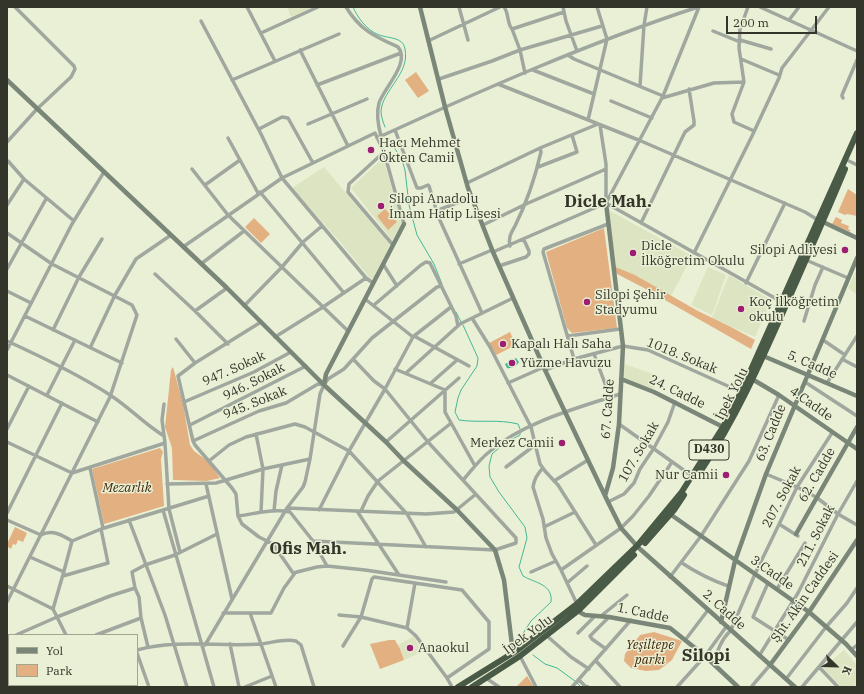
<!DOCTYPE html>
<html>
<head>
<meta charset="utf-8">
<style>
	body { margin:0 }
	#map { position:relative; width:864px; height:694px; overflow:hidden; background:#eaf0d5; font-family:"IBM Plex Serif",serif }
	canvas { display:block }
	.frame { position:absolute; inset:0; border:8px solid #33352a; pointer-events:none }
	.legend { position:absolute; left:8px; top:634px; width:130px; height:52px; box-sizing:border-box; background:#eaf0d5; border:1px solid #a1a591; margin:0; padding:5px 7px; list-style:none; font-size:12px; color:#33352a }
	.legend li { display:flex; align-items:center; gap:8px; height:20px }
	.legend b { width:20px; border:1px solid #a1a591 }
	.north { position:absolute; left:816px; top:646px; width:40px; height:40px; -webkit-text-stroke:3px #eaf0d5; paint-order:stroke; rotate:113deg; font-size:11px; font-weight:700; line-height:16px; text-align:center; color:#33352a }
	.north::after { content:''; display:block; margin:auto; width:14px; height:18px; background:#33352a; clip-path:polygon(50% 0,100% 100%,50% 72%,0 100%) }
	.scale { position:absolute; left:726px; top:16px; width:91px; height:18px; box-sizing:border-box; border:2px solid #33352a; border-top:0; padding-left:5px; font-size:12px; line-height:14px; white-space:nowrap; color:#33352a; -webkit-text-stroke:3px #eaf0d5; paint-order:stroke }
</style>
</head>
<body>
<div id="map">
<canvas width="864" height="694"></canvas>
<div class="frame"></div>
<ul class="legend">
<li><b style="height:5px;background:#798678"></b>Yol</li>
<li><b style="height:11px;background:#e3b081"></b>Park</li>
</ul>
<div class="north">K</div>
<div class="scale">200 m</div>
</div>
<script>
const context = document.querySelector('canvas').getContext('2d');
context.lineJoin = 'round';
function paint(path, color) {
  context.fillStyle = color;
  context.fill(path, 'evenodd');
}
function trace(path, color, width, dash) {
  context.strokeStyle = color;
  context.lineWidth = width;
  context.lineCap = dash ? 'butt' : 'round';
  context.setLineDash(dash || []);
  context.stroke(path);
}
function drawText(font, color, halo, rows, align = 'center') {
  context.font = font + ' "IBM Plex Serif",serif';
  context.lineWidth = 3;
  context.setLineDash([]);
  context.textBaseline = 'middle';
  context.strokeStyle = halo;
  context.fillStyle = color;
  for (const [text, x, y, turn = 0] of rows) {
    context.save();
    context.translate(x, y);
    context.rotate((+turn || 0) * Math.PI / 180);
    context.textAlign = isNaN(turn) ? turn : align;
    if (halo) context.strokeText(text, 0, 0);
    context.fillText(text, 0, 0);
    context.restore();
  }
}
paint(new Path2D(`
	M287,7H314L291,17Z
	M383,158L402,223L392,240L351,188Z
	M324,167L390,245L373,278H370L342,244L292,188Z
	M608,210L692,256L671,296L635,275L613,266Z
	M708,267L726,275L712,315L691,305Z
	M857,269V295L848,288Z
	M729,275L771,300L755,337L712,318Z
	M624,364L659,376L654,389L624,379Z
	M414,636L422,652L404,660L398,645Z
	M844,650L857,665V682L855,683L857,687H841L823,668Z`), '#dde4c1');
paint(new Path2D(`
	M416,72L429,91L418,98L405,80Z
	M848,189L857,195V216L847,214L845,215L838,212Z
	M385,209L397,222L388,230L377,216Z
	M836,217L842,220L841,223L849,226L848,229L850,230V232L832,224Z
	M254,218L270,234L261,243L245,227Z
	M604,228L617,328L572,333L567,328L546,252Z
	M613,266L635,275L698,311L731,327L755,340L751,349L644,288L617,274Z
	M510,332L516,345L496,355L489,343Z
	M173,367L183,404L190,445L194,451L209,462L220,478L207,481L173,480L172,448L165,427L171,370Z
	M160,448L163,452L161,459L164,506L104,524L92,469Z
	M15,527L27,533L23,542L18,540L16,545L13,544L11,549L7,546V544Z
	M654,632L682,641L672,660L659,670L646,671L631,668L624,661L625,654L640,635Z
	M389,640H395L400,649L404,660L380,669L370,644Z
	M527,676L534,687H516Z`), '#e3b081');
paint(new Path2D(`
	M516,358L519,362C517,366 511,369 507,368L505,364Z`), '#42b894');
trace(new Path2D(`
	M353,7C357,17 367,30 377,34C387,39 403,36 405,49C410,74 383,89 381,111C381,116 383,122 385,127
	M389,139L402,160L405,170L409,205L417,235L434,264L442,284
	M456,312L461,322
	M463,325L478,358L477,366L461,390L458,398L455,412L459,420C479,423 499,419 518,424L520,429
	M520,432V435L505,443L492,454L489,466L490,477L499,492L525,527L527,538L519,567L523,576C535,583 553,584 551,602L531,621L522,635L523,641
	M533,655L545,664L557,668L575,681
	M577,683L581,687`), '#42b894', 1);
trace(new Path2D(`
	M247,7L275,61
	M346,7C360,30 374,36 398,47C411,62 384,88 379,103C376,114 378,125 381,136
	M459,7L468,40
	M504,7C509,13 507,24 512,29L564,12
	M563,7L566,21L577,51
	M748,7L740,29L739,48L744,82L732,114L734,122L754,131
	M760,7L857,51
	M789,20L799,7
	M201,21L261,134L282,178L366,278L373,283
	M512,29L520,50L525,73
	M713,31L740,42
	M261,33L318,7
	M740,40L771,49
	M428,41L500,7
	M300,50L348,146
	M568,55L574,59L663,96
	M741,59L779,75
	M533,70L594,94
	M439,79L492,61L520,50L602,26
	M232,80L339,34
	M498,84L641,141L805,212L818,220
	M317,85L401,53
	M640,86L644,25L647,7
	M662,98L714,83L744,82
	M843,98L842,96V95L857,60
	M611,101L652,118
	M588,120L607,39L597,7
	M308,124L367,99
	M600,125L606,164V202
	M259,129L282,117L288,118L313,163
	M395,130L417,188H421L428,185L429,186L438,216L482,313
	M228,138L258,193
	M377,138C482,90 588,43 698,7
	M7,142L37,109L71,77L75,69L74,66L15,7
	M384,152L349,184L348,192L393,245
	M8,161L24,179L74,221
	M849,161L857,165
	M538,167L577,152L572,135
	M192,169L228,215L348,331
	M467,183L540,148L598,124
	M205,185L240,160
	M260,192L344,293
	M606,203L782,302
	M7,205L24,179
	M436,211L472,197
	M641,223L685,132L694,125V121L689,89
	M483,225L526,204L606,169
	M7,233L52,264L132,305L137,315L110,397L7,602
	M510,246C508,238 511,233 515,226C527,202 535,178 541,152L540,148
	M183,247L282,178L375,133L384,152L404,224
	M493,252L606,203L663,96L699,7
	M694,253L752,136L779,78L782,68L829,7
	M806,260L848,278
	M201,264L244,231
	M383,264L397,286
	M459,264L492,250
	M499,266L526,257L529,254V251L524,240
	M7,269L46,199
	M155,274L195,311L228,344
	M746,283L785,203
	M7,291L31,303
	M365,299L413,337L414,336L469,366
	M374,305L421,265L426,262L430,263L456,316L458,326
	M244,306L282,267L303,242L322,226
	M195,311L227,288
	M25,316L122,363
	M472,318L490,347L531,427L540,464L545,471L558,485L596,545
	M804,321L815,285L823,267
	M261,322L195,363L178,376L193,441L195,445L232,488L236,494L238,516L242,524L259,537L273,544L293,573L317,567L327,566L365,570L446,582
	M53,330L79,277L102,239
	M414,336L451,307
	M568,336L620,329
	M275,337L323,307L366,278
	M176,339L195,363
	M823,340L845,355
	M7,341C42,357 78,374 110,395C129,407 144,424 164,436
	M91,346L115,295L136,259L171,235
	M7,350L72,224L104,172
	M594,354L610,397
	M574,359L543,252L544,249L608,224
	M842,359L857,367
	M395,369L445,390V412L475,466
	M545,370L574,359L623,346L648,350L741,392
	M406,373L460,324L513,298
	M7,375L98,422
	M805,382L857,416
	M431,383L457,360
	M508,383L544,367
	M827,383L857,336
	M47,395L75,340
	M184,402L254,372L291,352
	M164,404L162,420L165,443L169,509L180,552
	M619,424L692,476
	M190,425L306,366
	M7,429L29,386
	M256,434L263,469L261,512
	M193,441L259,411L286,403L318,384L324,385
	M7,442L72,473L165,443
	M386,442L459,378
	M209,461L229,445L246,437L295,424L305,427L349,451L407,514L426,547
	M506,467L535,445
	M90,468L103,528
	M543,468C537,474 534,479 533,487L543,519L546,538L552,554L561,570L577,604
	M766,474L797,487L816,497L838,514L857,525
	M464,479C472,470 479,460 489,452C523,422 578,408 620,394
	M554,481L588,460
	M167,484L216,483L263,469L310,459
	M206,484L232,599
	M608,502L624,494L634,483L640,469L654,448L668,422L675,402
	M287,508L426,514L454,512L476,494
	M163,510L214,687
	M319,510L349,451L385,389L413,337
	M274,511L276,491L282,465
	M357,511L399,575
	M361,511L368,496L378,481L450,424
	M7,513L62,403
	M238,516C253,514 276,508 290,512L313,541L327,566
	M7,520L41,535C52,529 62,535 72,541
	M129,520L165,615L187,687
	M779,524L798,536
	M544,527L575,512
	M313,541L495,550L516,543V538L428,442L385,389L374,381L353,359
	M30,557L64,572
	M682,563C697,573 711,580 728,586
	M561,570L621,528L633,516L649,496L672,462
	M531,572L556,561
	M63,576L108,563L101,529
	M670,577L701,536L749,461L779,395
	M567,583L587,566
	M768,583L753,617L789,640
	M7,586L53,609
	M777,589L805,543
	M223,613H271L284,588L295,573
	M250,613L276,687
	M339,615L361,617L407,628L416,636L447,678L452,687
	M601,616L627,595
	M407,628L415,583
	M578,633L595,616
	M16,635L57,617L110,596L135,588
	M66,635L53,609L64,571L72,541L101,529L209,496
	M96,635L141,618
	M547,636L571,657L589,669
	M7,638L9,637
	M686,639L708,610
	M230,644L239,687
	M205,645L287,508L303,487L305,482L310,459L320,394L324,385L328,379L344,369L372,338L437,287L441,286
	M343,646L361,617L372,579L374,577L462,590L489,622V649L447,678
	M148,647L141,618L139,597L135,588L132,572L145,565L175,555L217,534
	M606,649L592,639L590,636L609,617
	M137,650C177,639 219,647 260,644C272,643 284,638 296,641L301,645L314,687
	M851,650L857,645
	M137,653L149,687
	M520,656L536,687
	M759,656L798,593L838,514L857,481
	M596,661L620,687
	M7,662L9,663
	M715,665C716,651 721,640 731,630L755,574L797,487L832,433
	M819,667L838,687
	M486,678L499,687
	M786,679L826,627L847,603L857,588
	M579,680L585,686L588,687
	M83,685V687
	M752,686L770,665
	M7,687L11,685
	M245,687L272,676
	M572,687L631,620
	M677,687L705,656L726,627
	M802,687L857,622`), '#9fa79e', 3.5);
trace(new Path2D(`
	M420,7L445,107L468,188L493,252L545,370L608,502L621,528L637,546
	M7,80L227,288L324,385L386,442L404,461L457,510L495,550L504,580L512,645L516,651
	M821,221L857,238
	M761,355L857,396
	M621,379L654,392L723,427
	M752,379L779,395L857,449
	M324,385L326,374L404,224
	M605,496L613,468L619,424L623,346L606,203
	M670,514L809,612L846,644L857,656
	M796,534L857,427
	M640,549L795,687
	M578,608L581,613L585,615L609,617L670,628L705,656L738,687
	M721,622L735,561L766,474L857,258
	M770,665L809,612L857,540`), '#798678', 4.5);
trace(new Path2D(`
	M702,469C735,420 759,366 783,312C804,264 825,217 845,169
	M645,543L674,510L684,495
	M458,687L516,651L577,604L637,546L681,493L723,427L741,392L857,133
	M472,687L520,656L579,610L634,555`), '#495a47', 6);
for (const [x, y, r, color] of [
	[371,150,4,"#9d1d72"],
	[381,206,4,"#9d1d72"],
	[845,250,4,"#9d1d72"],
	[633,253,4,"#9d1d72"],
	[587,302,4,"#9d1d72"],
	[741,309,4,"#9d1d72"],
	[503,344,4,"#9d1d72"],
	[512,363,4,"#9d1d72"],
	[562,443,4,"#9d1d72"],
	[726,475,4,"#9d1d72"],
	[410,648,4,"#9d1d72"]
]) {
  const dot = new Path2D();
  dot.arc(x, y, r, 0, 2 * Math.PI);
  context.fillStyle = color;
  context.fill(dot);
  trace(dot, '#eaf0d5', 1.5);
}
for (const [x, y, w] of [
	[709,450,40]
]) {
  const box = new Path2D();
  box.roundRect(x - w / 2, y - 10, w, 20, 3);
  context.fillStyle = '#eaf0d5';
  context.fill(box);
  trace(box, '#33352a', 1);
}
drawText('bold 12px', '#33352a', null, [
	["D430",709,450]
]);
drawText('13px', '#33352a', '#eaf0d5', [
	["Hacı Mehmet",379,143],
	["Ökten Camii",379,158],
	["Silopi Anadolu",389,199],
	["İmam Hatip Lisesi",389,214],
	["Dicle",641,246],
	["İlköğretim Okulu",641,261],
	["Silopi Adliyesi",837,250,"right"],
	["Silopi Şehir",595,295],
	["Stadyumu",595,310],
	["Koç İlköğretim",749,302],
	["okulu",749,317],
	["Kapalı Halı Saha",511,344],
	["Yüzme Havuzu",520,363],
	["Merkez Camii",554,443,"right"],
	["Nur Camii",718,475,"right"],
	["Anaokul",418,648]
], 'left');
drawText('13px', '#33352a', '#eaf0d5', [
	["1018. Sokak",682,356,22],
	["5. Cadde",812,365,23],
	["947. Sokak",234,369,-24],
	["946. Sokak",254,382,-27],
	["24. Cadde",677,392,26],
	["İpek Yolu",732,394,-63],
	["945. Sokak",255,403,-22],
	["4.Cadde",811,404,35],
	["67. Cadde",608,409,-86],
	["63. Cadde",771,433,-68],
	["107. Sokak",639,452,-60],
	["62. Cadde",817,475,-60],
	["207. Sokak",782,497,-62],
	["211. Sokak",816,536,-63],
	["3.Cadde",772,573,35],
	["Şht. Akin Caddesi",805,597,-55],
	["2. Cadde",724,610,42],
	["1. Cadde",643,613,12],
	["İpek Yolu",528,635,-36]
]);
drawText('italic 13px', '#412607', '#eaf0d5', [
	["Mezarlık",127,488],
	["Yeşiltepe",650,645],
	["parkı",650,660]
]);
drawText('bold 17px', '#33352a', '#eaf0d5', [
	["Dicle Mah.",608,202],
	["Ofis Mah.",308,549],
	["Silopi",706,656]
]);
</script>
</body>
</html>
